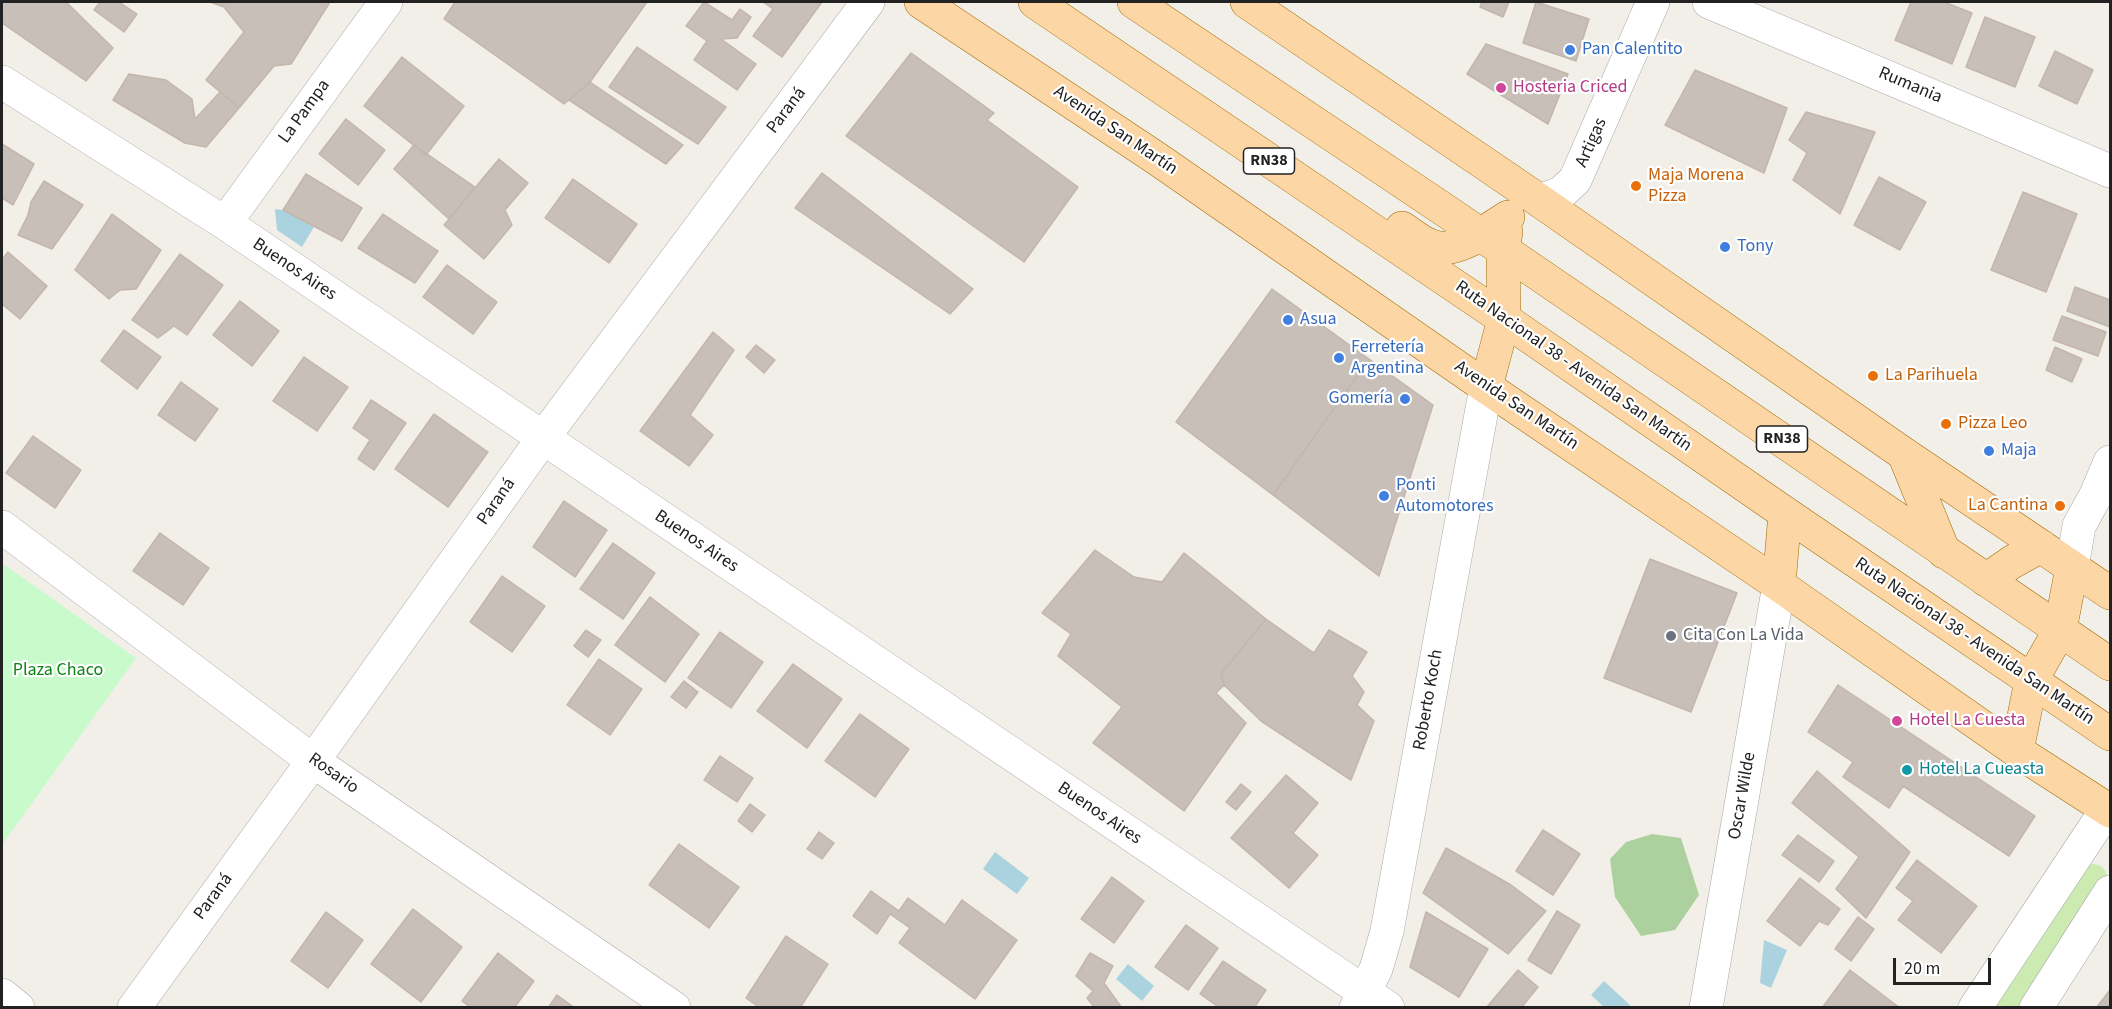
<!DOCTYPE html>
<html>
<head>
<meta charset="utf-8">
<style>
	body { margin:0 }
	#map { position:relative; width:2112px; height:1009px; overflow:hidden; background:#f2efe9; font-family:"Source Sans 3",sans-serif }
	canvas { display:block }
	.frame { position:absolute; inset:0; border:3px solid #222; pointer-events:none }
	.scale { position:absolute; left:1893px; top:958px; width:98px; height:27px; box-sizing:border-box; border:3px solid #222; border-top:0; padding-left:8px; font-size:18px; line-height:21px; white-space:nowrap; color:#222; -webkit-text-stroke:4px #fff; paint-order:stroke }
</style>
</head>
<body>
<div id="map">
<canvas width="2112" height="1009"></canvas>
<div class="frame"></div>
<div class="scale">20 m</div>
</div>
<script>
const context = document.querySelector('canvas').getContext('2d');
context.lineJoin = 'round';
function paint(path, color) {
  context.fillStyle = color;
  context.fill(path, 'evenodd');
}
function trace(path, color, width, dash) {
  context.strokeStyle = color;
  context.lineWidth = width;
  context.lineCap = dash ? 'butt' : 'round';
  context.setLineDash(dash || []);
  context.stroke(path);
}
function drawText(font, color, halo, rows, align = 'center') {
  context.font = font + ' "Source Sans 3",sans-serif';
  context.lineWidth = 4.5;
  context.setLineDash([]);
  context.textBaseline = 'middle';
  context.strokeStyle = halo;
  context.fillStyle = color;
  for (const [text, x, y, turn = 0] of rows) {
    context.save();
    context.translate(x, y);
    context.rotate((+turn || 0) * Math.PI / 180);
    context.textAlign = isNaN(turn) ? turn : align;
    if (halo) context.strokeText(text, 0, 0);
    context.fillText(text, 0, 0);
    context.restore();
  }
}
paint(new Path2D(`
	M2092,864C2102,864 2108,871 2107,881L2023,1007L1993,1008L2087,867Z`), '#cdebb0');
paint(new Path2D(`
	M1652,834L1681,838L1699,895L1675,930L1641,936L1615,897L1610,859L1626,842Z`), '#add19e');
paint(new Path2D(`
	M2,563L136,658L2,845Z`), '#c8facc');
paint(new Path2D(`
	M275,209L283,210L314,227L302,247L277,230Z
	M995,852L1029,878L1017,894L983,869Z
	M1764,940L1787,950L1771,988L1760,983Z
	M1128,964L1154,986L1142,1001L1116,979Z
	M1604,981L1630,1005L1628,1007H1604L1591,995Z`), '#aad3df');
const building = new Path2D(`
	M2,2H66L113,48L86,81L2,23Z
	M100,2H119L137,14L124,32L94,10Z
	M210,2H330L291,64L274,66L239,108L206,80L244,32L224,7Z
	M455,2H647L590,82L564,104L444,19Z
	M704,2L732,20L740,9L751,17L737,38L721,39L756,64L737,90L694,60L707,41L686,26Z
	M763,2H822L782,57L753,36L773,9Z
	M1482,2H1509L1503,17L1480,7Z
	M1536,2L1589,19L1576,61L1523,43Z
	M1911,2H1944L1972,13L1952,64L1895,40Z
	M1985,17L2035,37L2015,87L1966,67Z
	M1486,44L1568,74L1548,124L1467,74Z
	M637,47L726,107L698,144L609,87Z
	M2055,51L2093,70L2077,104L2039,86Z
	M911,53L994,113L987,120L1078,187L1024,262L846,136Z
	M402,57L464,106L426,155L364,106Z
	M1695,70L1787,108L1764,173L1665,125Z
	M129,74L166,80L192,99L195,119L220,92L239,108L206,147L185,143L113,100Z
	M590,82L683,145L666,164L569,100Z
	M1806,112L1875,132L1840,214L1793,180L1807,153L1789,140Z
	M346,119L385,150L358,185L319,154Z
	M2,144L34,164L13,205L2,198Z
	M414,145L475,187L449,219L394,169Z
	M499,159L528,183L505,210L512,225L484,259L444,225Z
	M822,173L973,289L950,314L795,208Z
	M306,174L362,208L342,241L283,210Z
	M1879,177L1926,202L1900,250L1854,225Z
	M573,179L637,224L609,263L545,218Z
	M44,181L83,205L52,249L18,235L28,215L31,202Z
	M2023,192L2077,214L2046,292L1991,270Z
	M112,214L161,250L136,289L120,290L109,299L75,270Z
	M383,214L438,251L415,283L358,248Z
	M8,252L47,286L20,319L2,304V260Z
	M180,254L223,285L187,335L174,326L158,338L132,320Z
	M447,265L497,302L473,334L423,297Z
	M2075,287L2110,300V327L2067,311Z
	M1272,289L1369,359L1273,495L1176,422Z
	M240,301L279,331L252,366L213,335Z
	M2062,316L2106,332L2098,356L2053,340Z
	M124,330L161,357L137,389L101,361Z
	M713,332L734,350L690,415L713,435L689,466L640,431Z
	M756,345L775,360L764,373L746,357Z
	M2055,347L2082,359L2072,382L2046,370Z
	M304,357L348,387L317,431L273,401Z
	M1369,359L1433,405L1379,576L1273,495Z
	M181,382L218,409L195,441L158,415Z
	M371,400L406,423L374,470L358,459L370,440L353,428Z
	M434,414L488,452L448,507L395,469Z
	M33,436L81,470L55,508L6,473Z
	M564,501L607,530L575,577L533,547Z
	M160,533L209,568L183,605L133,571Z
	M613,543L655,573L623,619L580,589Z
	M1095,550L1134,577L1162,582L1184,553L1266,619L1221,674L1224,685L1216,693L1246,723L1184,811L1093,743L1122,707L1058,656L1071,634L1042,613Z
	M1650,559L1737,593L1691,712L1604,678Z
	M502,576L545,606L512,652L470,622Z
	M650,597L699,634L665,682L615,645Z
	M1266,619L1314,653L1329,630L1367,652L1352,676L1364,692L1357,705L1374,721L1351,780L1261,721L1224,685L1221,674Z
	M586,630L601,640L588,657L574,646Z
	M720,632L763,662L731,708L688,678Z
	M599,659L642,689L610,735L567,705Z
	M793,664L842,699L807,748L757,711Z
	M684,681L698,692L686,708L671,697Z
	M1838,685L2035,816L2009,856L1903,786L1889,808L1843,777L1853,762L1808,732Z
	M860,714L909,749L875,797L825,761Z
	M720,756L753,778L737,802L704,780Z
	M1817,771L1910,852L1866,918L1836,889L1859,857L1792,803Z
	M1286,775L1318,803L1293,833L1318,855L1289,888L1231,838Z
	M1241,784L1251,792L1236,810L1226,802Z
	M750,804L765,815L752,832L738,821Z
	M1543,830L1580,854L1553,895L1516,871Z
	M819,832L834,843L822,859L807,849Z
	M1798,835L1834,861L1819,882L1782,855Z
	M679,844L739,887L709,928L649,885Z
	M1446,848L1511,885L1546,911L1508,954L1423,893Z
	M1917,860L1977,906L1941,953L1898,920L1913,901L1896,888Z
	M1112,877L1144,901L1114,943L1081,919Z
	M1800,878L1840,909L1828,925L1819,921L1800,946L1767,921Z
	M871,891L899,911L908,898L945,925L962,900L1017,940L975,999L899,943L910,928L890,914L877,934L853,916Z
	M413,909L462,947L421,1002L371,964Z
	M1557,911L1580,925L1551,974L1528,960Z
	M326,912L363,940L328,988L291,961Z
	M1426,912L1488,949L1459,997L1410,967Z
	M1858,917L1874,929L1851,961L1835,949Z
	M1186,925L1218,948L1188,990L1155,967Z
	M786,936L828,964L800,1008H760L746,998Z
	M498,953L534,981L514,1008H471L462,1001Z
	M1090,953L1113,966L1104,983L1122,1008H1095L1087,998L1093,991L1076,976Z
	M1223,961L1266,990L1254,1008H1220L1200,994Z
	M1518,970L1538,987L1521,1008H1486Z
	M1850,970L1900,1008H1822Z
	M2110,990V1008H2096Z
	M557,995L575,1008H548Z`);
paint(building, '#c7bfb8');
trace(building, '#c4b6ab', 1.5);
const minor = new Path2D(`
	M1709,2L2110,171
	M2,82L225,223L1388,1008
	M1540,201L1561,193L1575,180L1653,2
	M225,223L386,2
	M2,527L313,761L674,1008
	M2072,568L2079,526L2096,495L2110,462
	M2,995L18,1008
	M134,1008L313,761L543,438L868,2
	M1356,1008L1376,969L1387,931L1486,387
	M1706,1008L1779,585
	M1975,1008L2107,809
	M2036,1008L2110,892`);
const major = new Path2D(`
	M921,2L1156,158L1486,387L1779,585L2017,751L2110,811
	M1035,2L1504,319L1785,513L2110,734
	M1134,2L1446,211L2110,664
	M1247,2L1540,201L1904,454L2110,593
	M1402,228C1414,236 1425,246 1440,248C1461,250 1491,228 1508,217
	M1486,387L1504,319L1503,250L1506,232
	M1904,454L1944,552
	M1986,580L2012,562L2041,546
	M1779,585L1785,513
	M2017,751L2031,681L2060,630L2072,568`);
trace(minor, '#a9a9a9', 34);
trace(major, '#a06b00', 34);
trace(minor, '#fff', 33);
trace(major, '#fcd6a4', 33);
for (const [x, y, r, color] of [
	[1570,50,6,"#3f7fe0"],
	[1501,88,6,"#d1479c"],
	[1636,186,6,"#e8710a"],
	[1725,247,6,"#3f7fe0"],
	[1288,320,6,"#3f7fe0"],
	[1339,358,6,"#3f7fe0"],
	[1873,376,6,"#e8710a"],
	[1405,399,6,"#3f7fe0"],
	[1946,424,6,"#e8710a"],
	[1989,451,6,"#3f7fe0"],
	[1384,496,6,"#3f7fe0"],
	[2060,506,6,"#e8710a"],
	[1671,636,6,"#6b7280"],
	[1897,721,6,"#d1479c"],
	[1907,770,6,"#0f9aa8"]
]) {
  const dot = new Path2D();
  dot.arc(x, y, r, 0, 2 * Math.PI);
  context.fillStyle = color;
  context.fill(dot);
  trace(dot, '#fff', 2);
}
for (const [x, y, w] of [
	[1269,161,51],
	[1782,439,51]
]) {
  const box = new Path2D();
  box.roundRect(x - w / 2, y - 13, w, 26, 4.5);
  context.fillStyle = '#fff';
  context.fill(box);
  trace(box, '#222', 1.5);
}
drawText('bold 16px', '#222', null, [
	["RN38",1269,161],
	["RN38",1782,439]
]);
drawText('18px', '#366cbe', '#fff', [
	["Pan Calentito",1582,50],
	["Tony",1737,247],
	["Asua",1300,320],
	["Ferretería",1351,348],
	["Argentina",1351,369],
	["Gomería",1393,399,"right"],
	["Maja",2001,451],
	["Ponti",1396,486],
	["Automotores",1396,507]
], 'left');
drawText('18px', '#222', '#fff', [
	["Rumania",1910,86,23],
	["Paraná",787,111,-53],
	["La Pampa",305,112,-54],
	["Avenida San Martín",1115,131,34],
	["Artigas",1592,143,-66],
	["Buenos Aires",294,270,34],
	["Ruta Nacional 38 - Avenida San Martín",1573,367,35],
	["Avenida San Martín",1516,406,34],
	["Paraná",497,502,-55],
	["Buenos Aires",696,542,34],
	["Ruta Nacional 38 - Avenida San Martín",1974,642,34],
	["Roberto Koch",1429,700,-80],
	["Rosario",333,774,35],
	["Oscar Wilde",1743,796,-80],
	["Buenos Aires",1099,814,34],
	["Paraná",214,897,-54]
]);
drawText('18px', '#b23c85', '#fff', [
	["Hosteria Criced",1513,88],
	["Hotel La Cuesta",1909,721]
], 'left');
drawText('18px', '#c56008', '#fff', [
	["Maja Morena",1648,176],
	["Pizza",1648,197],
	["La Parihuela",1885,376],
	["Pizza Leo",1958,424],
	["La Cantina",2048,506,"right"]
], 'left');
drawText('18px', '#5b616d', '#fff', [
	["Cita Con La Vida",1683,636]
], 'left');
drawText('18px', '#0c8416', '#fff', [
	["Plaza Chaco",58,671]
]);
drawText('18px', '#0d838f', '#fff', [
	["Hotel La Cueasta",1919,770]
], 'left');
</script>
</body>
</html>
